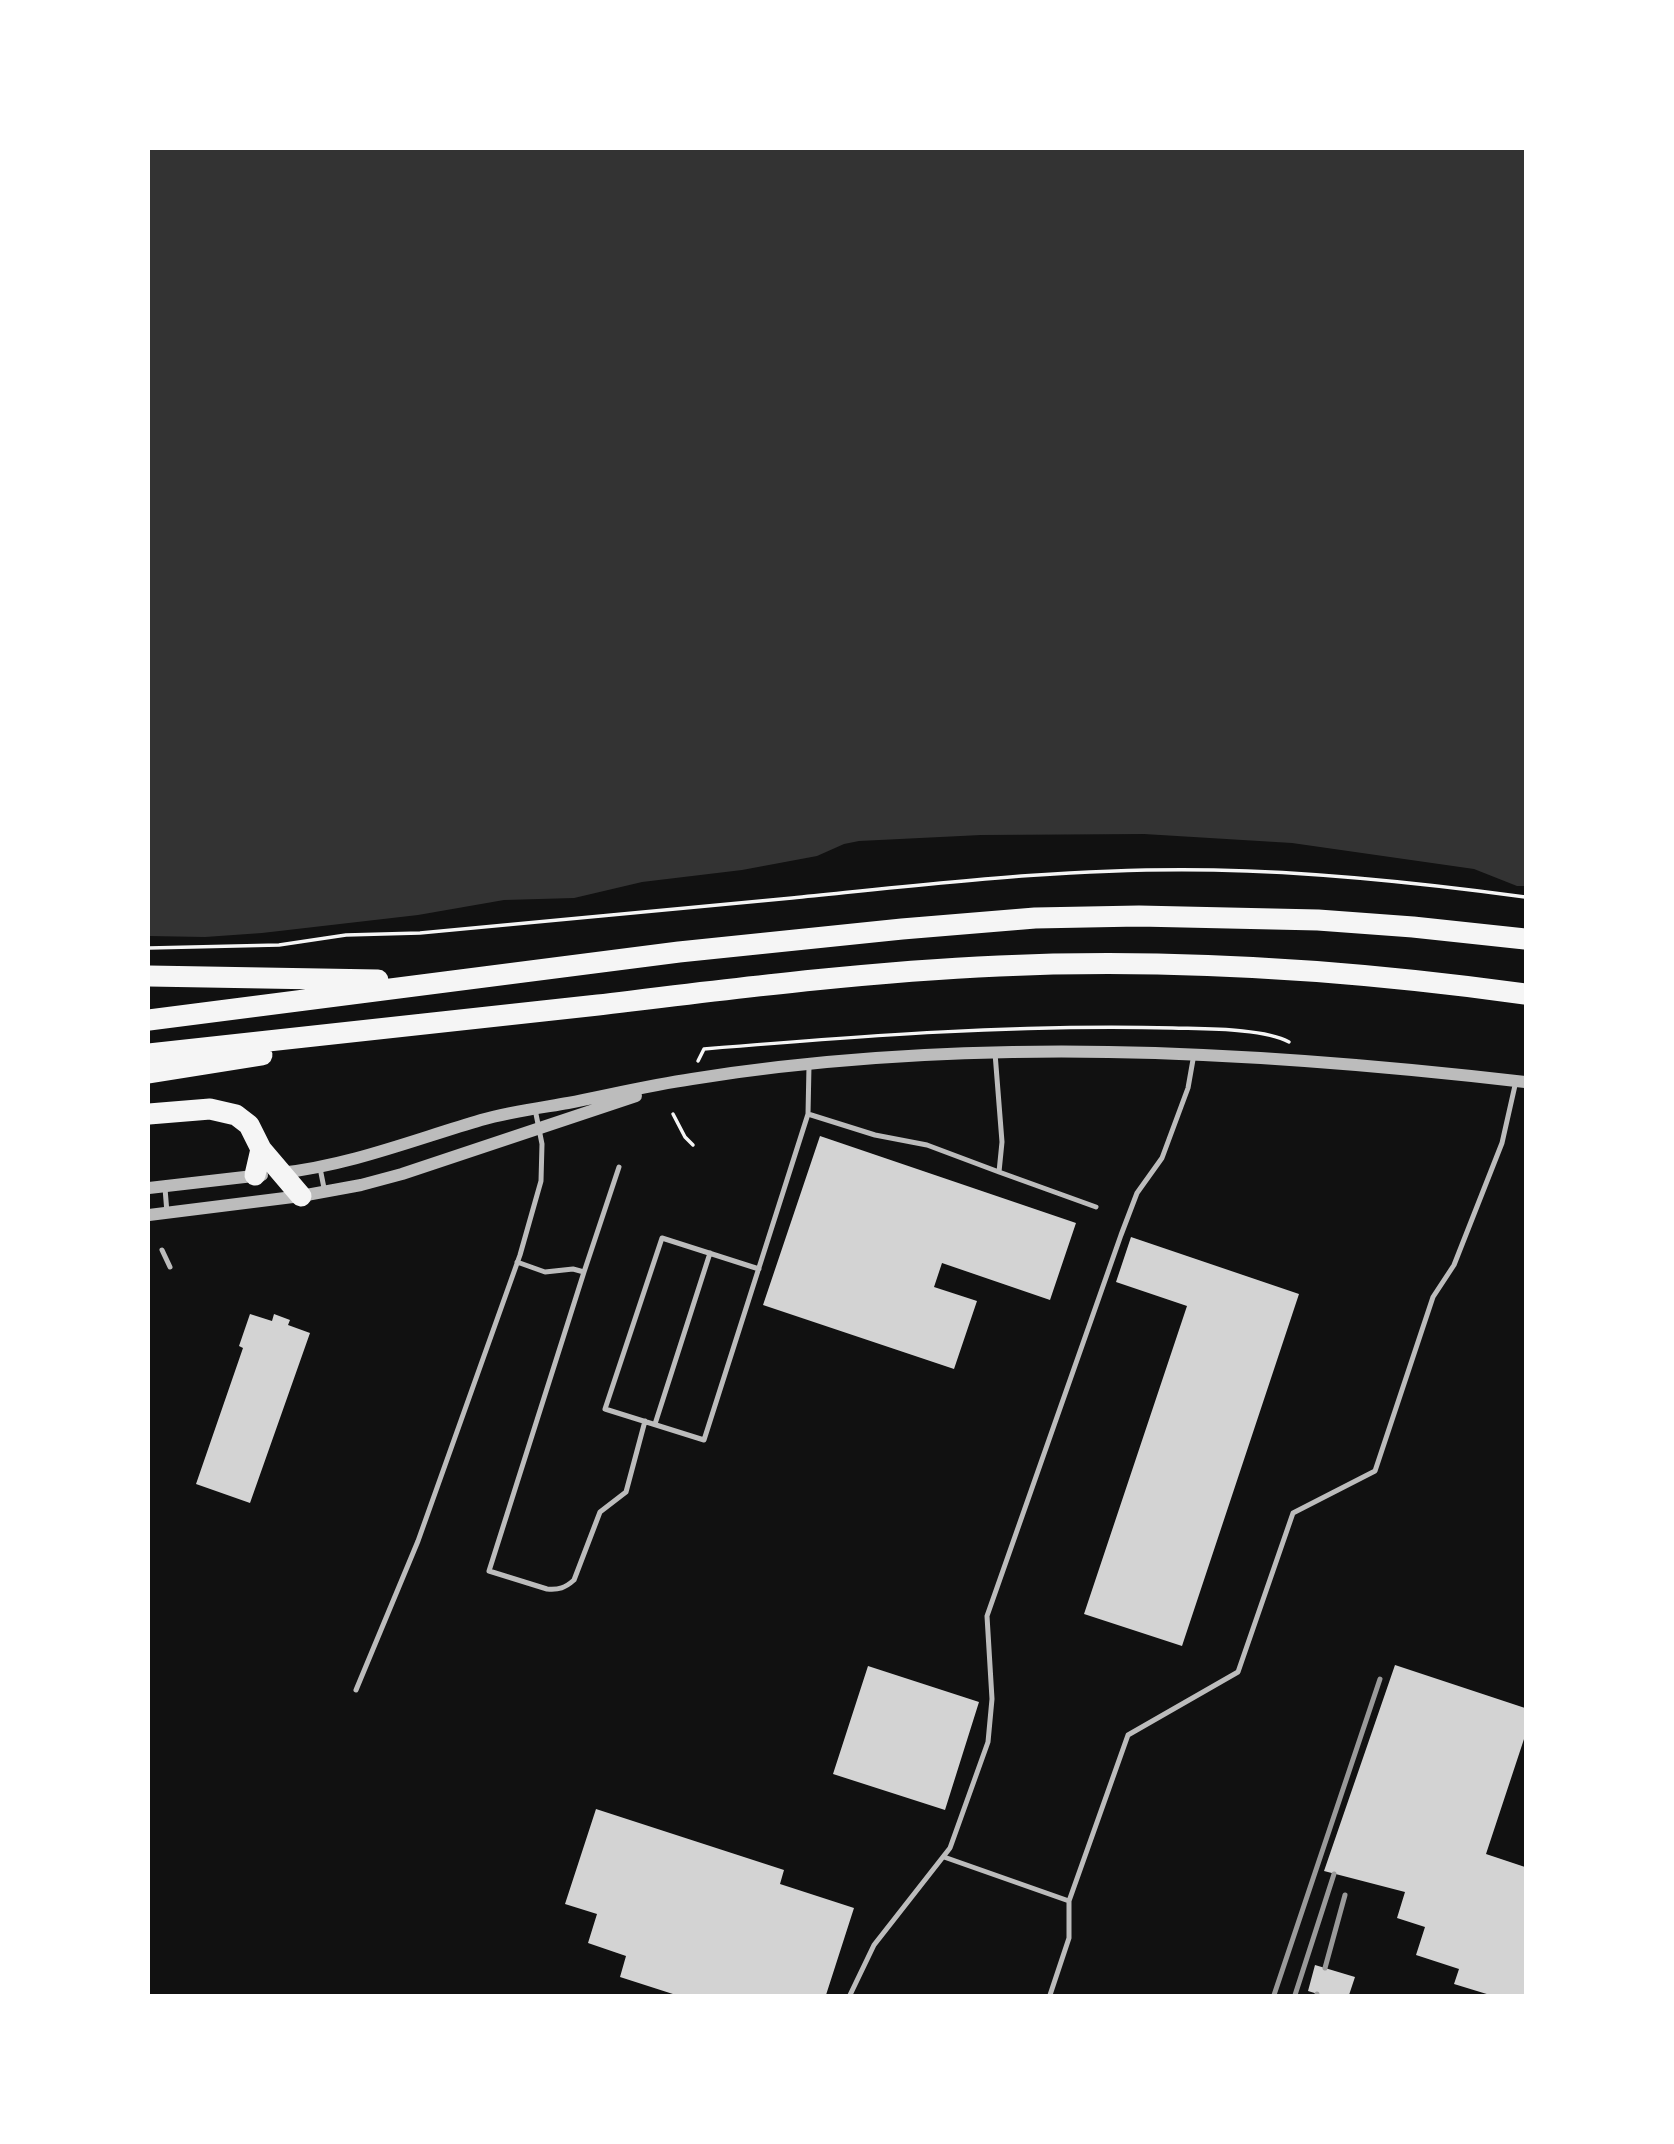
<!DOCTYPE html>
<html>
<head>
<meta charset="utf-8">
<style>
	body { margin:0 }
	#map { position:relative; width:1674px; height:2144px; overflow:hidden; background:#111; font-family:Manrope,sans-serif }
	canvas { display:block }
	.frame { position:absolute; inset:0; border:150px solid #fff; pointer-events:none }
</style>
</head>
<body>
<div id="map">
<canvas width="1674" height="2144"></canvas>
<div class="frame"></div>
</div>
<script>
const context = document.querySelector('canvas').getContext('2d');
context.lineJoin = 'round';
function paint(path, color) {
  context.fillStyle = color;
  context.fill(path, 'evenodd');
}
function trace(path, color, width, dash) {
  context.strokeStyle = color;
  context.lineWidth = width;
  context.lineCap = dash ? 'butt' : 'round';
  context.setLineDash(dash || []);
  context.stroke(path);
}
paint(new Path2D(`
	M149,149H1525V886H1517L1474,869L1292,843L1144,834L981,835L859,841L844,844L817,856L742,870L642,882L574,898L504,900L418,915L262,933L205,937L149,936Z`), '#333');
paint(new Path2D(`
	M820,1136L1076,1223L1050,1300L942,1263L934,1287L977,1301L954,1369L763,1305Z
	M1131,1237L1299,1294L1182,1646L1084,1614L1187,1306L1116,1282Z
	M250,1314L272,1321L274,1314L290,1320L288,1325L310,1333L250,1503L196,1484L243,1348L239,1346Z
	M1395,1665L1525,1708V1736L1486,1854L1525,1867V1995H1490L1454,1984L1459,1969L1416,1955L1425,1927L1397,1918L1405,1892L1324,1871Z
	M868,1666L979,1702L945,1810L833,1774Z
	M596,1809L784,1870L780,1884L854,1908L826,1995H676L620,1977L626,1956L588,1943L597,1914L565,1904Z
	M1315,1965L1355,1977L1349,1995H1321L1308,1991Z`), '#d3d3d3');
trace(new Path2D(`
	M149,948L279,945L346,935L420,933C544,921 668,910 792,898C932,884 1073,867 1214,870C1319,872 1422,883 1525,897
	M698,1061L704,1049C860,1036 1016,1024 1173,1028C1203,1029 1264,1028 1289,1042
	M673,1114L685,1137L693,1145`), '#f5f5f5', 3.5);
trace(new Path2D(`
	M995,1053L1002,1142L999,1172L1096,1207
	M809,1066L808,1114L875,1135L927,1145L999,1172
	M320,1168L325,1193
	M165,1188L167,1213
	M162,1250L170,1267
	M517,1262L545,1272L573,1269L584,1272L619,1167
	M759,1269L662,1238L605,1409L704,1440L808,1114
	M584,1272L489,1571L547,1589C559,1590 565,1588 574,1580L600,1512L626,1492L645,1421
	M655,1424L710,1253
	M356,1690L418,1541L520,1255L541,1181L542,1144L535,1109
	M944,1857L1069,1901L1128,1735L1238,1672L1293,1513L1375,1471L1433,1297L1454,1265L1502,1143L1516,1081
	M850,1995L874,1945L950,1848L988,1742L992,1699L987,1616L1121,1235L1137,1193L1162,1158L1188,1088L1194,1054
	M1050,1995L1069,1938V1901`), '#bcbcbc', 5);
trace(new Path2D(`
	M280,1173C351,1165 413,1140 481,1120C509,1112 539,1108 568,1103C609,1095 651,1085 692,1079C968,1035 1249,1050 1525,1082
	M149,1188L262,1175
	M149,1215L301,1196L361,1185L402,1174L636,1096`), '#bcbcbc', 12);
trace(new Path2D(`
	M149,976L378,980
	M149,1020L679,952L902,929L1035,918L1139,916L1318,920L1413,927L1525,939
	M149,1054C298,1038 448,1022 598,1005C731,989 864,972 999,966C1175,958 1351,970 1525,994
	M149,1073L262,1055
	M149,1114L210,1109L236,1115L249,1125L261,1149L301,1196
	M255,1175L261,1149`), '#f5f5f5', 21);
trace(new Path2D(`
	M1325,1968L1345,1895
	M1274,1995L1380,1679
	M1295,1995L1334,1874
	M1317,1995V1994`), '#9a9a9a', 5);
</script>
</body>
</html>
